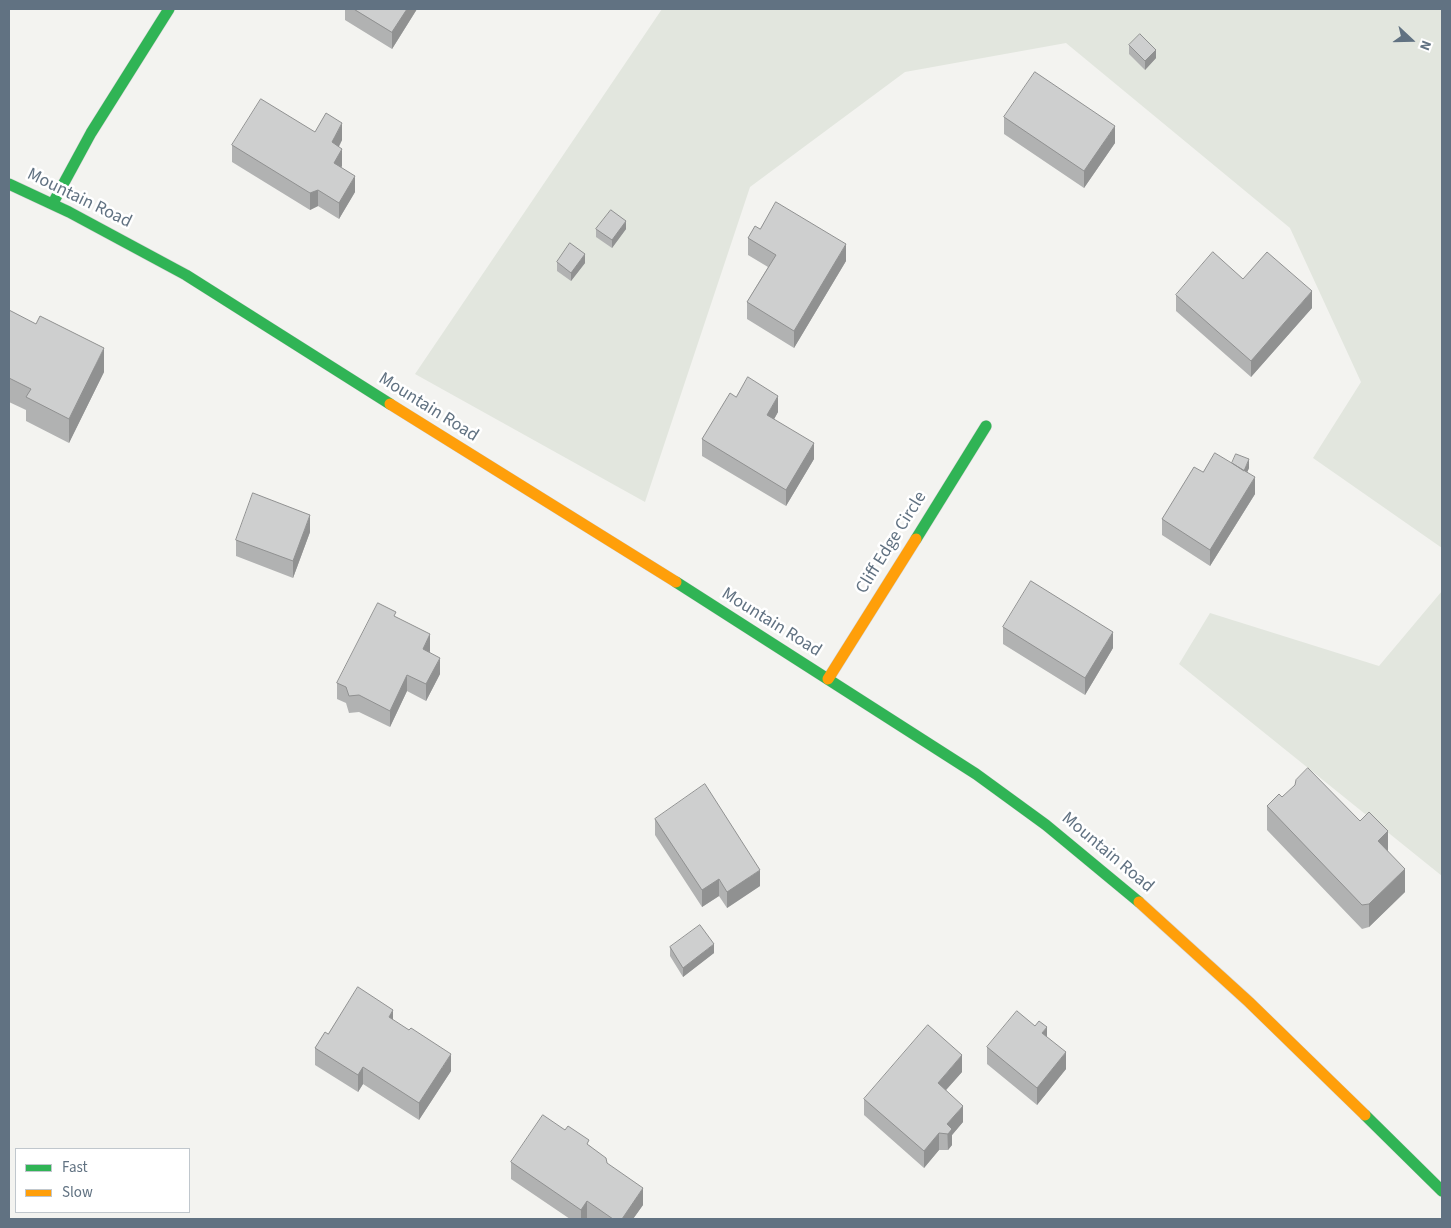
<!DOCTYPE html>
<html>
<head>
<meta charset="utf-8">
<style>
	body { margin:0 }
	#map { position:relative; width:1451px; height:1228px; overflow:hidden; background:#f3f3f0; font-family:"Source Sans 3",sans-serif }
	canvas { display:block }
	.frame { position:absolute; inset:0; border:10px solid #617282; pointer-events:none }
	.legend { position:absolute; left:15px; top:1148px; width:175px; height:65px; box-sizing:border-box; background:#fff; border:1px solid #c0c7cd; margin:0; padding:6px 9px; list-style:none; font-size:15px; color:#617282 }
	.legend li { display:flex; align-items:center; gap:10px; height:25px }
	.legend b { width:25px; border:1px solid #c0c7cd }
	.north { position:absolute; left:1386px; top:15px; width:50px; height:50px; -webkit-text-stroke:4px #fff; paint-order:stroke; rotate:111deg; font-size:14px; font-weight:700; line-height:20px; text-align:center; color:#617282 }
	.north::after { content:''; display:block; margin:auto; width:18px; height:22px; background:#617282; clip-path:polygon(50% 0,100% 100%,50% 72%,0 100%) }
</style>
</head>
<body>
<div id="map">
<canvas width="1451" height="1228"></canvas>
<div class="frame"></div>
<ul class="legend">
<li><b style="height:6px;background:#30b455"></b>Fast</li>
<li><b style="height:6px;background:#ff9f0a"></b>Slow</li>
</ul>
<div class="north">N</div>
</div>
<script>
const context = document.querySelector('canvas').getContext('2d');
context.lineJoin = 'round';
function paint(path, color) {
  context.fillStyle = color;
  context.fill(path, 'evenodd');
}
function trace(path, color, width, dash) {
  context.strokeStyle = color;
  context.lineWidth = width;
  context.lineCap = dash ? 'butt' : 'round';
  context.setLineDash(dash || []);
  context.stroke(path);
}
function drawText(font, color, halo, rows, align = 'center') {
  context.font = font + ' "Source Sans 3",sans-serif';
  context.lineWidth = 5;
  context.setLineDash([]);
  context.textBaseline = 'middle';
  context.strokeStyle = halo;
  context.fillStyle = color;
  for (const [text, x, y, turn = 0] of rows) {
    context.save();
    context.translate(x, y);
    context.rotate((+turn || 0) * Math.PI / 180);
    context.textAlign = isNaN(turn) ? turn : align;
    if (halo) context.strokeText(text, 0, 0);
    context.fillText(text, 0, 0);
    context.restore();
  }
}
paint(new Path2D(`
	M662,9H1442V548L1313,458L1361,382L1290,228L1066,43L905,72L750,187L645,502L415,374Z
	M1442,591V876L1179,664L1210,613L1379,666Z`), '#e2e6de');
const fast = new Path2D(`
	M9,184L69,212L186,275L390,404
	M53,203L91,133L169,9
	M916,539L986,426
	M676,582L976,774L1046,825L1139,902
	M1365,1115L1442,1191`);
const slow = new Path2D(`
	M390,404L676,582
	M828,679L916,539
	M1139,902L1249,1002L1365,1115`);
trace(fast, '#d1d1d1', 12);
trace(slow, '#d1d1d1', 12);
trace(fast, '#30b455', 11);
trace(slow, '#ff9f0a', 11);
paint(new Path2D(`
	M345,9H417L392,49L345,20Z
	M1129,45L1156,58L1145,70L1129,54Z
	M1004,117L1115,143L1084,188L1004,134Z
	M315,132L342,140L339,147L342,166L341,167L355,192L339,219L318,206L310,210L232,162V145Z
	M596,229H626L612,248L596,237Z
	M760,229L846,261L794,348L747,319V302L768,267L748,255V238Z
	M557,262L585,263L571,281L557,271Z
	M1176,295L1312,308L1251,377L1176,311Z
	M9,310L104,372L69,443L26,421V410L9,402Z
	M736,397L778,412L774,419L814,459L786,506L702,456V439Z
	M1232,463L1249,468L1247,472L1255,494L1210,566L1162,535V519L1203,472Z
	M310,532L293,578L236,556V540Z
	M396,617L430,651V652L440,674L426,701L407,691L390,727L359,712L349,713L346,703L337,699V683Z
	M1003,627L1113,648L1085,695L1003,644Z
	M1282,797L1388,851L1405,892L1369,927L1362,929L1267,830V806Z
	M655,819L760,886L727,908L719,896L702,907L655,835Z
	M670,947L714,953L683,977L670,956Z
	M328,1034L451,1071L419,1120L363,1084L358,1092L315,1065V1048Z
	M1047,1037L1066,1069L1037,1105L987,1064V1047Z
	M962,1072L946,1090L963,1122L952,1135V1145L948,1150H939L924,1168L864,1115V1099Z
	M589,1145L607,1163L643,1205L633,1219H589L587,1218L586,1219H570L511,1179V1162Z`), '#b1b2b2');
paint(new Path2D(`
	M407,9H417L392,49V32Z
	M1156,50V58L1145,70V61Z
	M342,123V140L332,159V142Z
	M1115,126V143L1084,188V171Z
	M342,149V166L334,179V163Z
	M355,176V192L339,219V203Z
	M318,190V206L310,210V193Z
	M626,221V229L612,248V240Z
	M846,244V261L794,348V331Z
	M585,254V263L571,281V273Z
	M1312,291V308L1251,377V361Z
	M104,348V372L69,443V419Z
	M778,396V412L767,432V415Z
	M814,443V459L786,506V490Z
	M1249,459V468L1244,480V471Z
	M1255,477V494L1210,566V550Z
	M310,515V532L293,578V561Z
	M1113,632V648L1085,695V678Z
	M430,634V651L423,666V649Z
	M440,658V674L426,701V684Z
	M407,675V691L390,727V711Z
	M1388,831V855L1378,841Z
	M1405,869V892L1369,927V904Z
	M760,870V886L727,908V892Z
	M719,879V896L702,907V890Z
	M714,944V953L683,977V968Z
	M393,1010V1027L389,1017Z
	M1047,1027V1044L1042,1033Z
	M1066,1052V1069L1037,1105V1088Z
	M451,1054V1071L419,1120V1103Z
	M962,1055V1072L938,1099V1083Z
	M363,1067V1084L358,1092V1075Z
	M963,1106V1122L952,1135V1145L948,1150L947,1124Z
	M939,1133V1150L924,1168V1151Z
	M643,1188V1205L633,1219H622Z
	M587,1201V1218L586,1219H581V1210Z`), '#909191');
const building = new Path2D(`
	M354,9H407L392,32Z
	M1140,34L1156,50L1145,61L1129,45Z
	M1035,72L1115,126L1084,171L1004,117Z
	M261,99L315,132L326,113L342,123L332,142L342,149L334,163L355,176L339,203L318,190L310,193L232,145Z
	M776,202L846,244L794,331L747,302L776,255L748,238L755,226L760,229Z
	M611,210L626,221L612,240L596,229Z
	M570,243L585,254L571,273L557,262Z
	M1213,252L1243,279L1267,252L1312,291L1251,361L1176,295Z
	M9,310L36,324L40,316L104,348L69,419L26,397L31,389L9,378Z
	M748,377L778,396L767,415L814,443L786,490L702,439L730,393L736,397Z
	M1215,453L1255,477L1210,550L1162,519L1194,467L1203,472Z
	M1236,454L1249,459L1244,471L1232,463Z
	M253,493L310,515L293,561L236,540Z
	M1031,581L1113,632L1085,678L1003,627Z
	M378,603L396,612L394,616L430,634L423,649L440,658L426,684L407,675L390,711L359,695L349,696L346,687L337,683Z
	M1308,768L1360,821L1369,812L1388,831L1378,841L1405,869L1369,904L1362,905L1267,806L1279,794L1282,797L1295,785L1296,780Z
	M705,784L760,870L727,892L719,879L702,890L655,819Z
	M700,925L714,944L683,968L670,947Z
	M358,987L393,1010L389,1017L409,1030L411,1028L451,1054L419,1103L363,1067L358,1075L315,1048L325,1032L328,1034Z
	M1017,1011L1035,1026L1039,1021L1047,1027L1042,1033L1066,1052L1037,1088L987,1047Z
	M928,1025L962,1055L938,1083L963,1106L947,1124L952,1129L948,1134L939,1133L924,1151L864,1099Z
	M543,1115L565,1130L568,1126L589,1140L587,1144L606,1158L607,1163L643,1188L622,1219H613L587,1201L581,1210L511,1162Z`);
paint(building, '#cecfcf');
trace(building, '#909191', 1);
drawText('18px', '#617282', '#fff', [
	["Mountain Road",79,199,26],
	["Mountain Road",428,408,32],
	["Cliff Edge Circle",892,543,-58],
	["Mountain Road",771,623,32],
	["Mountain Road",1107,853,40]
]);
</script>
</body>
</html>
